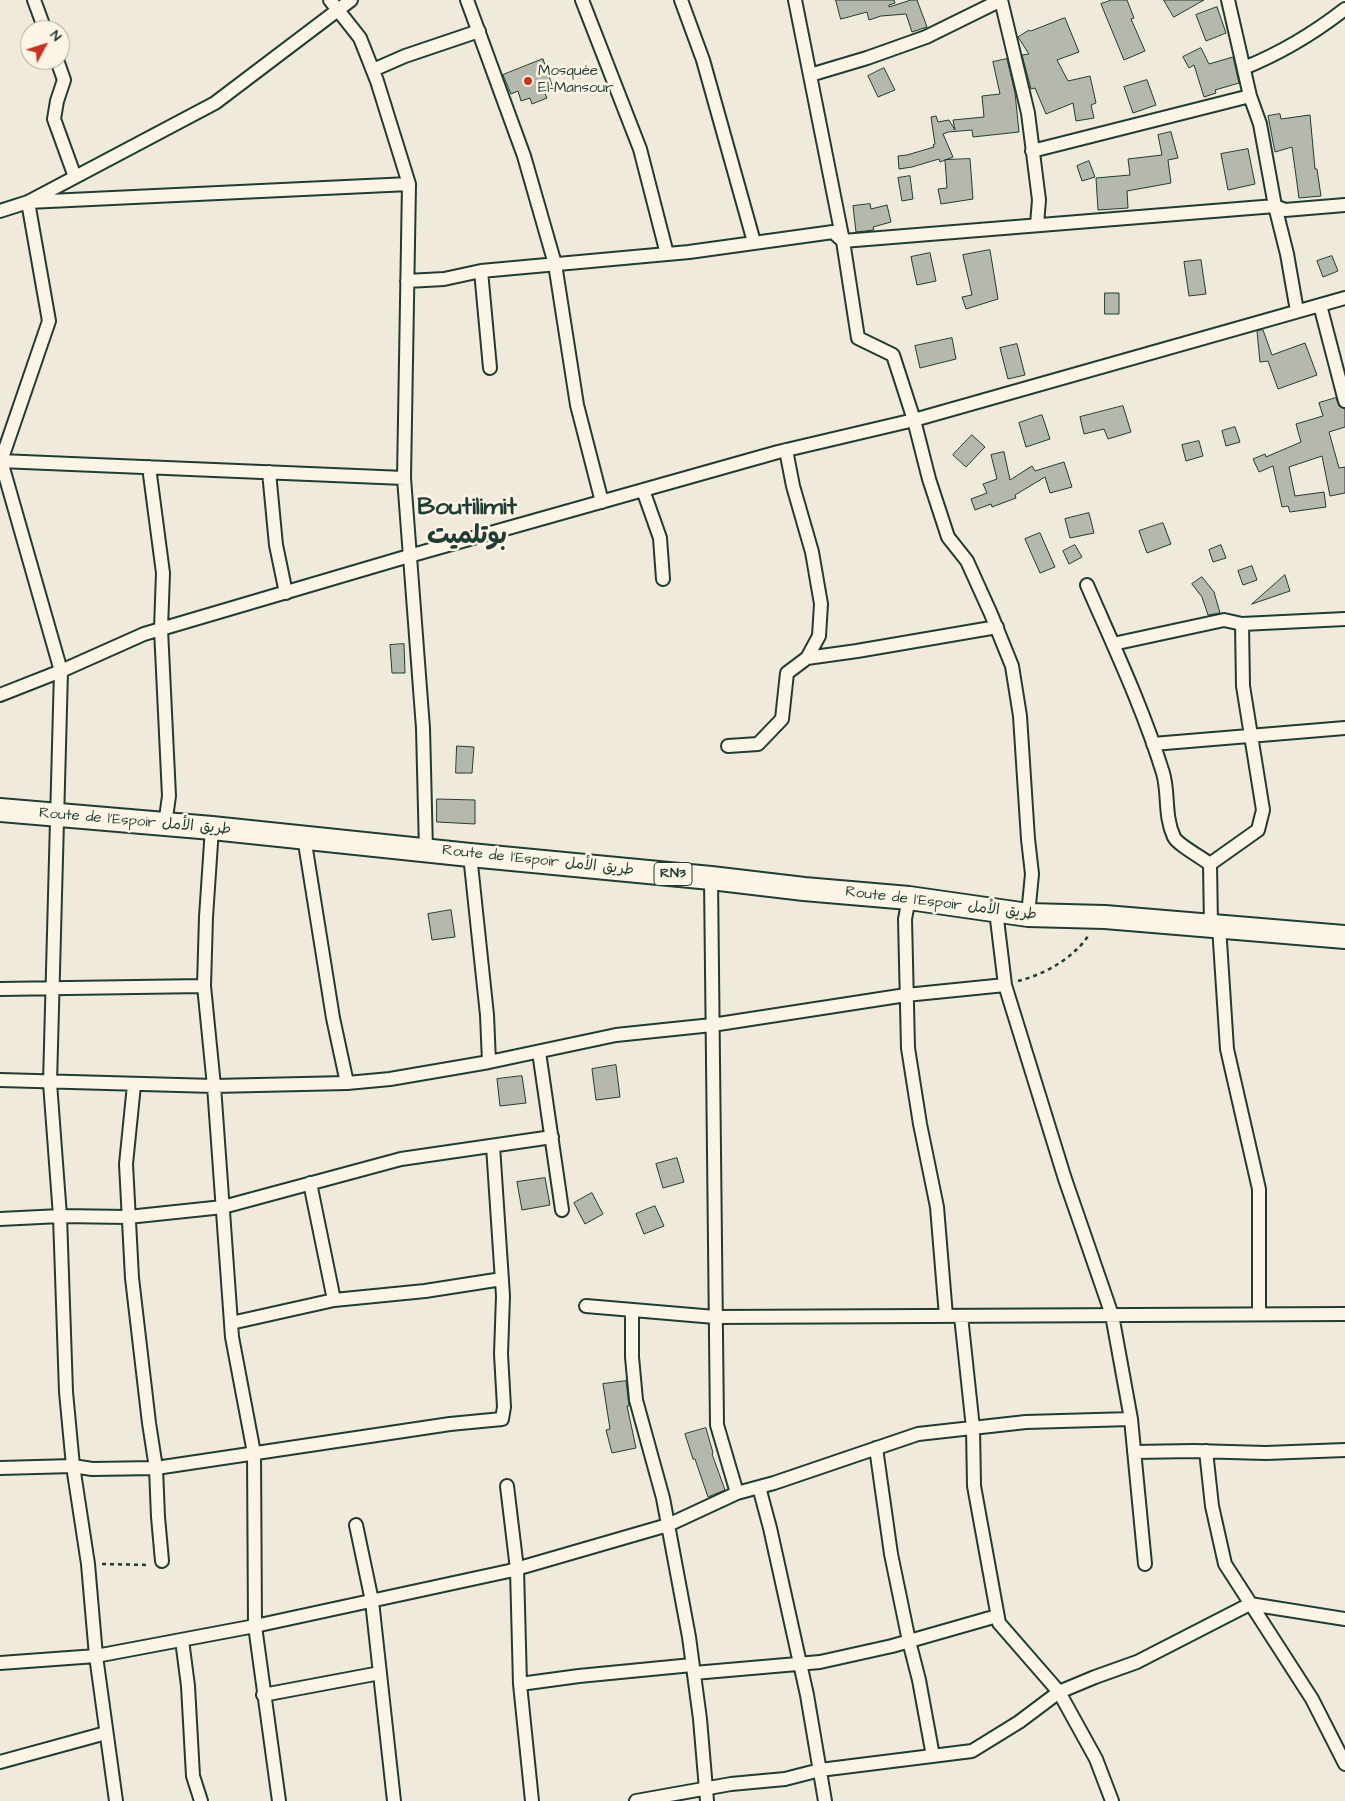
<!DOCTYPE html>
<html>
<head>
<meta charset="utf-8">
<style>
	body { margin:0 }
	#map { position:relative; width:1345px; height:1801px; overflow:hidden; background:#efeada; font-family:"Architects Daughter",sans-serif }
	canvas { display:block }
	.north { position:absolute; left:20px; top:20px; width:50px; height:50px; box-sizing:border-box; background:#fcf5e5; border:1px solid #a4ab9e; border-radius:50%; rotate:50deg; font-size:14px; font-weight:700; line-height:20px; text-align:center; color:#1f3d34 }
	.north::after { content:''; display:block; margin:auto; width:18px; height:22px; background:#c8321e; clip-path:polygon(50% 0,100% 100%,50% 72%,0 100%) }
</style>
</head>
<body>
<div id="map">
<canvas width="1345" height="1801"></canvas>
<div class="north">N</div>
</div>
<script>
const context = document.querySelector('canvas').getContext('2d');
context.lineJoin = 'round';
function paint(path, color) {
  context.fillStyle = color;
  context.fill(path, 'evenodd');
}
function trace(path, color, width, dash) {
  context.strokeStyle = color;
  context.lineWidth = width;
  context.lineCap = dash ? 'butt' : 'round';
  context.setLineDash(dash || []);
  context.stroke(path);
}
function drawText(font, color, halo, rows, align = 'center') {
  context.font = font + ' "Architects Daughter","Playpen Sans Arabic",sans-serif';
  context.lineWidth = 5;
  context.setLineDash([]);
  context.textBaseline = 'middle';
  context.strokeStyle = halo;
  context.fillStyle = color;
  for (const [text, x, y, turn = 0] of rows) {
    context.save();
    context.translate(x, y);
    context.rotate((+turn || 0) * Math.PI / 180);
    context.textAlign = isNaN(turn) ? turn : align;
    if (halo) context.strokeText(text, 0, 0);
    context.fillText(text, 0, 0);
    context.restore();
  }
}
const building = new Path2D(`
	M836,0H894L895,3L889,5V7L911,0H917L927,27L912,32L906,14L881,16L869,20L867,12L841,19Z
	M1112,0H1127L1134,18L1131,19L1145,51L1124,60L1101,4Z
	M1164,0H1204L1174,17Z
	M1217,7L1226,33L1206,41L1196,15Z
	M1065,18L1079,52L1057,60L1068,81L1090,76L1096,103L1091,105L1094,118L1076,121L1073,103L1046,114L1035,88L1031,89L1022,55L1029,54L1018,37L1029,30L1030,31Z
	M1201,48L1209,64L1233,57L1239,83L1215,90L1216,93L1204,97L1194,65L1189,68L1183,57Z
	M543,59L553,88L544,91L547,98L532,104L530,98L521,101L518,91L511,94L503,75Z
	M1007,59L1015,93L1019,132L973,137L972,130L948,132L943,134L953,157L940,162L939,159L912,167L899,169L898,156L907,155L934,147L933,145L935,144L931,117L936,116L938,122L949,120L955,130L953,120L984,117L982,96L1000,94L993,62Z
	M884,68L895,90L878,97L868,76Z
	M1147,80L1156,105L1133,113L1124,87Z
	M1280,114L1281,119L1310,115L1315,169H1317L1321,196L1299,198L1292,147L1275,152L1268,116Z
	M1171,132L1178,158L1168,160L1171,183L1127,191L1128,208L1098,210L1096,178L1130,175L1128,159L1162,155L1158,135Z
	M1248,149L1255,184L1228,190L1221,154Z
	M970,159L973,199L941,204L938,189L947,188L945,160Z
	M1089,161L1095,177L1082,181L1077,166Z
	M910,176L913,199L902,201L898,178Z
	M870,204L871,209L887,205L891,222L873,227L874,230L856,232L853,206Z
	M990,250L998,299L966,309L962,297L972,295L963,255Z
	M930,253L936,281L917,285L911,257Z
	M1332,256L1338,271L1323,277L1317,261Z
	M1201,260L1206,294L1189,296L1184,262Z
	M1105,293H1119V314H1105Z
	M1263,330L1272,355L1305,343L1317,375L1278,389L1268,361L1260,362L1257,331Z
	M952,338L956,359L920,368L915,346Z
	M1017,344L1025,375L1008,379L1000,348Z
	M1336,398L1339,406L1345,409V427L1329,432L1339,468L1345,467V493L1330,496L1322,456L1289,467L1295,496L1324,492L1326,507L1290,512L1288,506L1282,507L1273,466L1259,472L1253,459L1265,454L1266,457L1301,442L1296,424L1323,416L1319,403Z
	M1123,406L1131,432L1108,439L1104,429L1084,434L1080,417Z
	M1042,415L1050,439L1026,447L1019,423Z
	M1235,427L1240,442L1226,446L1222,431Z
	M972,435L985,447L966,467L953,455Z
	M1199,441L1203,456L1186,461L1182,445Z
	M1004,452L1010,480L1032,466L1035,471L1064,462L1072,487L1050,493L1045,477L1015,495L1016,498L992,507L991,504L975,510L971,499L987,493L983,484L997,479L991,455Z
	M1089,513L1094,533L1070,538L1065,519Z
	M1163,523L1171,544L1147,553L1139,531Z
	M1040,533L1055,567L1040,573L1025,539Z
	M1075,545L1082,557L1069,564L1063,551Z
	M1221,545L1226,558L1213,562L1209,550Z
	M1252,566L1257,580L1243,585L1238,571Z
	M1285,575L1290,591L1252,604Z
	M1202,577L1214,592L1220,613L1208,615L1202,597L1192,584Z
	M404,644L405,673H392L390,645Z
	M457,746L474,747L472,773H456Z
	M437,799L475,800V824L437,822Z
	M451,910L455,937L432,940L428,914Z
	M616,1065L620,1097L596,1100L592,1069Z
	M522,1076L526,1103L500,1106L497,1079Z
	M677,1158L684,1182L663,1188L656,1164Z
	M545,1178L550,1205L522,1210L517,1182Z
	M592,1193L603,1214L585,1224L574,1203Z
	M655,1206L664,1226L644,1234L636,1214Z
	M626,1381L629,1406H627L636,1448L612,1453L606,1430L610,1429L603,1384Z
	M706,1428L713,1453L712,1454L725,1490L708,1497L695,1459H693L685,1434Z`);
paint(building, '#b5b9ad');
trace(building, '#1f3d34', 1);
const street = new Path2D(`
	M34,0L45,30
	M330,0L360,38L377,81L409,184L404,478L423,728L426,850
	M467,0L524,156L555,264L577,405L602,502
	M582,0L640,149L667,254
	M681,0L703,60L754,242
	M795,0L843,241L858,338L893,355L914,420L929,479L948,537L967,561L991,614L1012,666L1020,716L1028,839L1032,874L1028,915
	M1001,0L1028,113L1039,200L1037,224
	M1228,0L1250,96L1260,124L1275,206L1287,254L1297,311
	M57,60L64,80L57,101L54,119L75,177
	M1244,68C1281,53 1313,34 1345,9
	M373,70L405,56L479,31
	M810,75L867,58L926,37L1001,0
	M1032,151L1250,96
	M0,211L28,202L215,103L351,0
	M481,271L490,368
	M407,281L444,279L481,271L689,252L833,232L843,241L1275,206L1285,210L1345,205
	M1320,305L1345,401
	M0,461L404,478
	M149,467L163,573L161,629L169,796L165,825
	M269,472L276,545L286,593
	M643,490L660,538L663,579
	M1087,585C1114,647 1143,708 1163,773C1169,793 1164,816 1174,837C1177,844 1202,858 1210,864
	M1113,644L1224,620L1242,624L1345,619
	M807,658L857,651L997,627
	M0,695L61,671L144,634L161,629L409,556L778,452L914,420L1345,298
	M1153,744L1345,728
	M728,746L758,744L782,719L787,673L807,658L819,636L821,604L812,552L793,486L786,450
	M212,828L206,917L204,986L214,1086L232,1337L254,1453L255,1626L279,1801
	M304,837L333,1018L347,1083
	M470,855L487,1015L489,1062
	M1210,864L1258,830L1263,810L1243,686L1242,624
	M1210,864L1211,925
	M711,878L717,1425L737,1493
	M909,898L905,919L908,1048L920,1124L937,1207L946,1316
	M996,911L1005,985L1065,1179L1112,1315L1131,1419L1145,1564
	M1219,926L1227,1049L1259,1189V1314
	M0,989L204,986
	M539,1052L562,1210
	M0,1080L214,1086L347,1083L390,1079L489,1062L616,1035L712,1025L906,995L1005,985
	M134,1085L126,1164L132,1278L149,1423L156,1468L158,1517L162,1561
	M310,1183L334,1300
	M0,1219L60,1216L128,1217L223,1207L401,1159L552,1137
	M586,1306L715,1317L1345,1314
	M632,1310V1357L636,1400L663,1498L689,1637L700,1719L707,1801
	M961,1316L973,1428L974,1486L999,1623L1059,1692L1096,1759L1112,1801
	M231,1323L334,1300L425,1291L502,1279
	M876,1448L891,1554L909,1641L919,1680L933,1756
	M1206,1451L1212,1506L1225,1564L1312,1699L1345,1764
	M1134,1452L1194,1451L1266,1453L1345,1450
	M0,1468L73,1466L92,1469L156,1468L450,1424L502,1419L504,1407L501,1354L503,1296L493,1146
	M507,1486L517,1569L520,1684L532,1801
	M759,1487L770,1528L807,1695L825,1801
	M356,1525L372,1601L394,1801
	M182,1640L188,1686L193,1776L201,1801
	M0,1663L96,1656L255,1626L509,1571L668,1525L737,1493L774,1483L918,1434L1026,1422L1131,1419
	M694,1673L820,1662L892,1646L997,1616
	M520,1684L579,1676L692,1665
	M263,1695L380,1673
	M0,1762L106,1733
	M116,1801L96,1656L88,1564L73,1466L66,1392L60,1216L50,1083L61,671L1,461L49,321L28,202L409,184
	M636,1801L731,1784L785,1779L820,1770L972,1751L1019,1722L1059,1692L1095,1677L1137,1662L1250,1604L1345,1619`);
const highway = new Path2D(`
	M0,810L212,828L470,855L711,878L804,889L909,898L1028,915L1105,917L1345,937`);
trace(street, '#1f3d34', 16);
trace(highway, '#1f3d34', 26);
trace(new Path2D(`
	M1018,981C1038,976 1061,965 1076,950C1081,946 1085,940 1089,935
	M102,1564L149,1565`), '#1f3d34', 2.5, [4, 4]);
trace(street, '#fcf5e5', 12);
trace(highway, '#fcf5e5', 22);
for (const [x, y, r, color] of [
	[528,81,5,"#c8321e"]
]) {
  const dot = new Path2D();
  dot.arc(x, y, r, 0, 2 * Math.PI);
  context.fillStyle = color;
  context.fill(dot);
  trace(dot, '#fcf5e5', 2);
}
for (const [x, y, w] of [
	[673,874,38]
]) {
  const box = new Path2D();
  box.roundRect(x - w / 2, y - 11.5, w, 23, 4);
  context.fillStyle = '#fcf5e5';
  context.fill(box);
  trace(box, '#1f3d34', 1);
}
drawText('bold 14px', '#1f3d34', null, [
	["RN3",673,874]
]);
drawText('15px', '#1f3d34', '#fcf5e5', [
	["Mosquée",538,72],
	["El-Mansour",538,89]
], 'left');
drawText('15px', '#1f3d34', '#fcf5e5', [
	["Route de l’Espoir طريق الأمل",135,822,5],
	["Route de l’Espoir طريق الأمل",538,861,6],
	["Route de l’Espoir طريق الأمل",941,904,7]
]);
drawText('bold 25px', '#1f3d34', '#fcf5e5', [
	["Boutilimit",467,509],
	["بوتلميت",467,538]
]);
</script>
</body>
</html>
